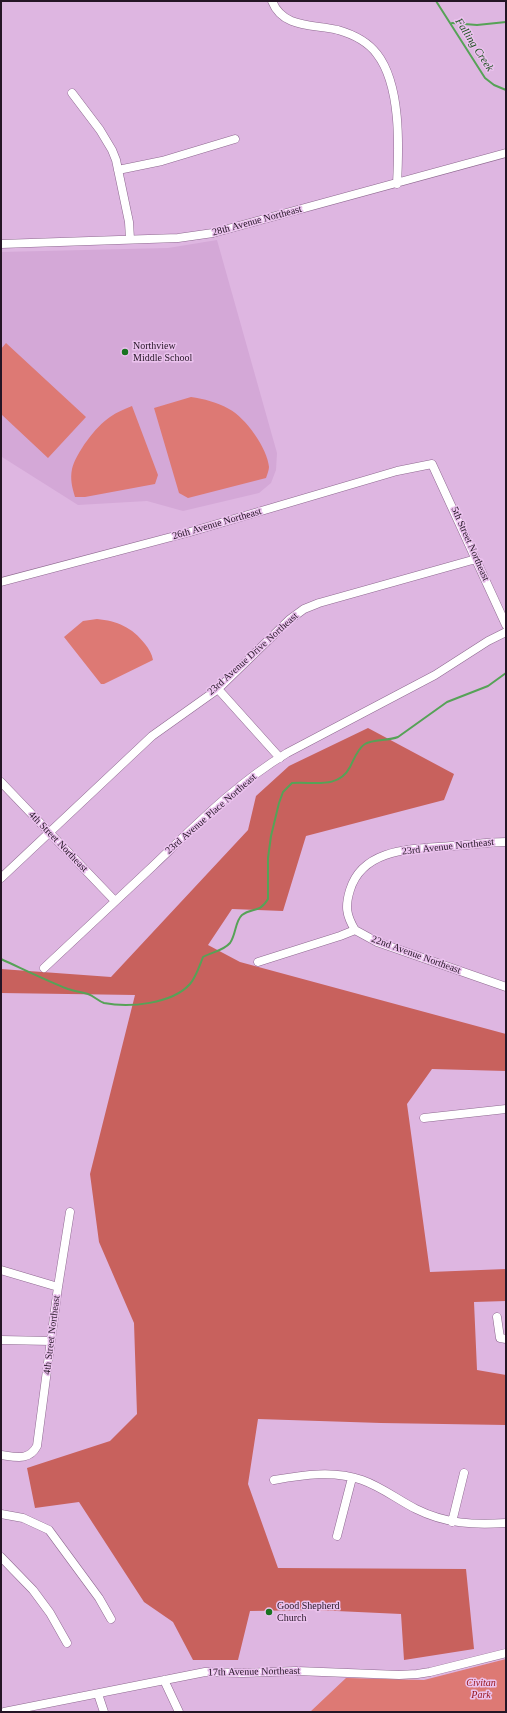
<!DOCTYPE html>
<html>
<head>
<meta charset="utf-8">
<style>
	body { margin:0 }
	#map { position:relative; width:507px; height:1713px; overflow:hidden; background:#deb6e1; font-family:"Times New Roman",serif }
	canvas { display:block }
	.frame { position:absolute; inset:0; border:2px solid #241525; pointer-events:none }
</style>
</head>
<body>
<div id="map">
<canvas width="507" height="1713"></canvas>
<div class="frame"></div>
</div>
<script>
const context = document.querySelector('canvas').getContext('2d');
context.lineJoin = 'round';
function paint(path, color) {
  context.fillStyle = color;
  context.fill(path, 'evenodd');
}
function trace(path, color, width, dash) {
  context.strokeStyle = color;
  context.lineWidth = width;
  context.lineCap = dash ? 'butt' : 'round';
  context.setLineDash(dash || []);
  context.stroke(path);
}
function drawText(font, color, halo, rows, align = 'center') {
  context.font = font + ' "Times New Roman",serif';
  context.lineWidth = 3;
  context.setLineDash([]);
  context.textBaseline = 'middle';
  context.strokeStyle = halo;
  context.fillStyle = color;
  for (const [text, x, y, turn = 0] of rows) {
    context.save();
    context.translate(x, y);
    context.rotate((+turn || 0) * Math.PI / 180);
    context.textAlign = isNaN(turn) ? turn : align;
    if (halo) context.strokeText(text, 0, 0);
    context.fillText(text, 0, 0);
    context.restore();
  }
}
paint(new Path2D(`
	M217,240L277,453L276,470L271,483L259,493L183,511L147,501L78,505L2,457L1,252L168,248Z`), '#d4a8d7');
paint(new Path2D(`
	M6,343L86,417L48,458L1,414V349Z
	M191,397C204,399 217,402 229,409C245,417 268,449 269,467C269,470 267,475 266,478L188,498L179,493L154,408Z
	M132,406L158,475L155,484L85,497H75C72,487 70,479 72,469C76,453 96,426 110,417C117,412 125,409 132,406Z
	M97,619C117,621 132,627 145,644C149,649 152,654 153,660L104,684H101L64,637L83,621Z
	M506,1659V1712H310L346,1678L424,1680Z`), '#dd7974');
paint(new Path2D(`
	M368,728L454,774L444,800L306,836L283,911L232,909L208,945L240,962L506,1034V1071L432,1069L407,1104L430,1272L506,1269V1301L474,1302L477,1370L506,1375V1425L381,1423L258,1419L248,1484L278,1568L466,1569L474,1649L404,1660L401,1614L315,1610L250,1611L238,1660H193L173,1622L144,1602L79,1502L35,1508L27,1468L110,1441L137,1414L134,1323L99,1242L90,1174L135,995L1,993V969L111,977L248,830L256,796L289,766Z`), '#c8615d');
trace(new Path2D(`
	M436,1L485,78L494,85L506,90
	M452,23L477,25L506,22
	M1,959C23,969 45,980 68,989C74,991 81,992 88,994C94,996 98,1001 104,1003C129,1008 172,1004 190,984C196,977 199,967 203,957C212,952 223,951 230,943C236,935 235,921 242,915C252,907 259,914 268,899V858L271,836L279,803L283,792L292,783C312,781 338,790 350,767C354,759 358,748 365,744C373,739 388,741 398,737L447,702L488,686L506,673`), '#56a257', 2);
const minor = new Path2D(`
	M272,1C283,29 314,24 338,30C352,34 368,42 377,54C401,85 399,146 397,184
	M72,93L100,130L112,150L116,160L129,222L130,239
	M118,170L162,161L235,139
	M1,244L178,238L213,233L506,153
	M1,582L190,532L397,471L432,464L506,625
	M218,689L280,758
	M1,782L115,901
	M1,878L152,736L218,689L289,620L304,609L319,603L476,559
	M355,930C346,915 345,906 350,890C363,847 415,849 451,846C469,845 488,842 506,842
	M258,962L340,936L355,930L377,942L506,987
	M44,968C80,934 117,900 153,866C195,826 237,783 287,753L435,675L488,641L506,632
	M424,1118L506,1109
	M1,1270L58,1287
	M497,1317L500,1338L506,1339
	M1,1340L51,1341
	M1,1455C16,1457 29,1461 37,1446L58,1287L70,1212
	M274,1480C303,1475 334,1470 362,1480C382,1487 398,1500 416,1509C446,1524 474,1525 506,1523
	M1,1514L23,1518L49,1530L99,1598L111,1619
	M452,1522L464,1473
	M337,1536L352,1478
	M1,1557L33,1590L50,1613L67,1643
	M164,1680L179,1712
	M98,1694L104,1712
	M4,1712L205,1672L243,1673L297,1671L399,1675L417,1674L430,1672L506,1653`);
trace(minor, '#8e6990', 9);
trace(minor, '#fff', 8);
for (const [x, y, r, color] of [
	[125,352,4,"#187320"],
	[269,1612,4,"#187320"]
]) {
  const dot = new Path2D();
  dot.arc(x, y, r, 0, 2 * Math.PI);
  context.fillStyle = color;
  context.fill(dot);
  trace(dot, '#ebc2ee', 1.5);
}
drawText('10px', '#241525', '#ebc2ee', [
	["28th Avenue Northeast",257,221,-15],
	["26th Avenue Northeast",217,524,-16],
	["5th Street Northeast",470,544,66],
	["23rd Avenue Drive Northeast",253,654,-42],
	["23rd Avenue Place Northeast",211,814,-41],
	["4th Street Northeast",58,842,46],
	["23rd Avenue Northeast",448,847,-6],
	["22nd Avenue Northeast",416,955,20],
	["4th Street Northeast",52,1335,-83],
	["17th Avenue Northeast",254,1672,-1]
]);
drawText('10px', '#241525', '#ebc2ee', [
	["Northview",133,346],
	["Middle School",133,358],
	["Good Shepherd",277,1606],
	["Church",277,1618]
], 'left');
drawText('italic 10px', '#991821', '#ebc2ee', [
	["Civitan",481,1683],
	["Park",481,1695]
]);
drawText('italic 11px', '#1c511f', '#ebc2ee', [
	["Falling Creek",474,45,57]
]);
</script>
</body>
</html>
